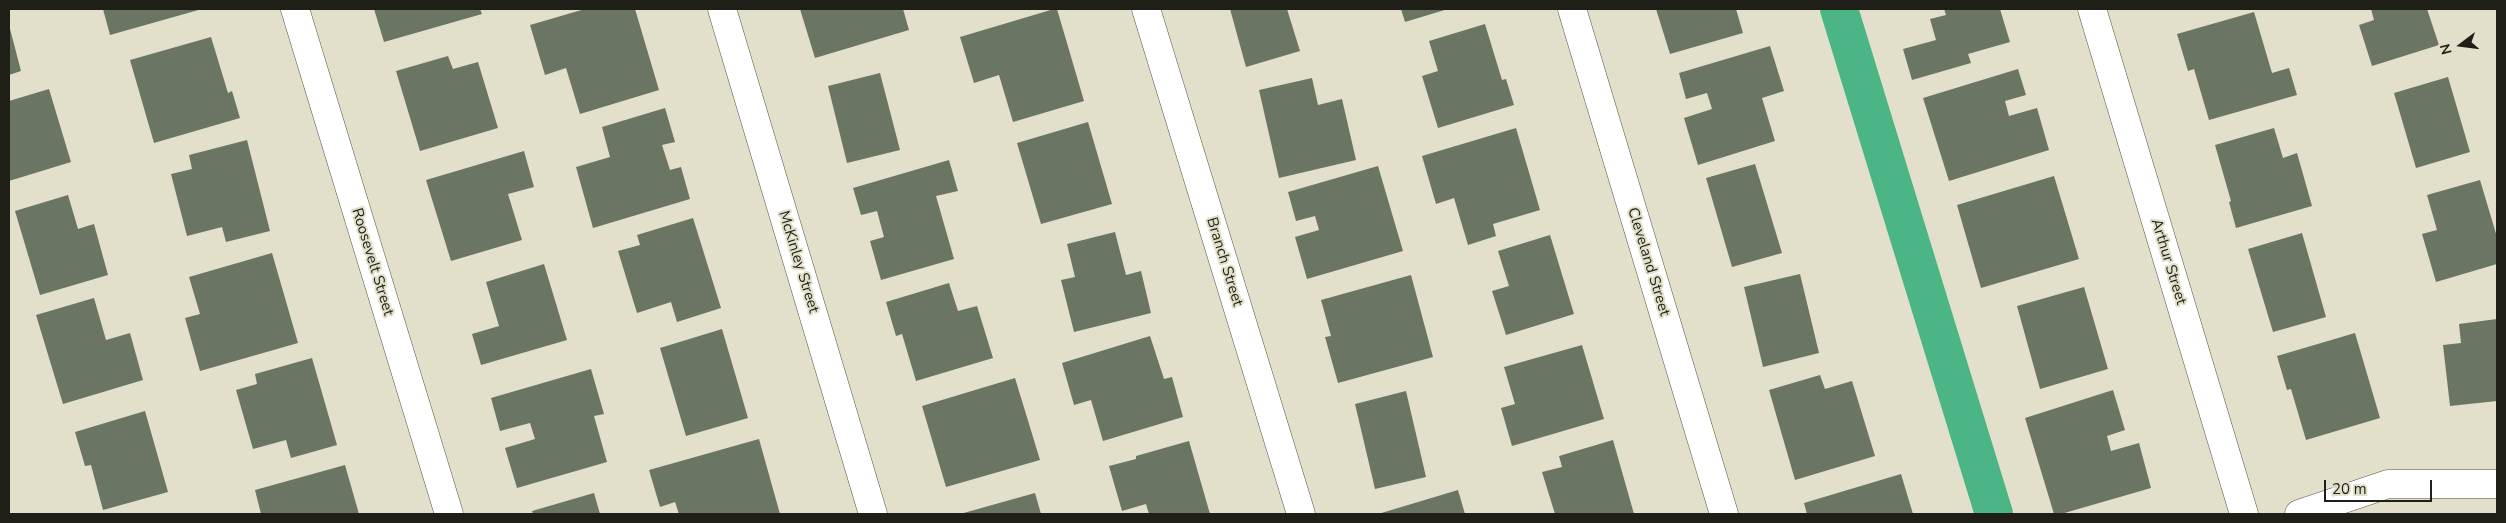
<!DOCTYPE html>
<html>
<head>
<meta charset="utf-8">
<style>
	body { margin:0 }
	#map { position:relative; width:2506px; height:523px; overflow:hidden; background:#e2e0ca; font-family:"Nunito Sans",sans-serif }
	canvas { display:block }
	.frame { position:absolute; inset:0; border:10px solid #1f1e17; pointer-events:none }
	.north { position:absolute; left:2436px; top:20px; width:50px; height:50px; -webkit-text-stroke:4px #e2e0ca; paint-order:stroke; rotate:255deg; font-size:14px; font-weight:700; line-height:20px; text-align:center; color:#1f1e17 }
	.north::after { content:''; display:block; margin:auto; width:18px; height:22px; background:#1f1e17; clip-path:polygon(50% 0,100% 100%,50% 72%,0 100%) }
	.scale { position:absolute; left:2324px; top:480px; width:108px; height:22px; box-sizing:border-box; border:2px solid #1f1e17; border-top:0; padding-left:6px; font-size:15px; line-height:18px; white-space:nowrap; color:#1f1e17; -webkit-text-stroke:4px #e2e0ca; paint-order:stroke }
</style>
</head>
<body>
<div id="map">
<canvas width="2506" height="523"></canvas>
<div class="frame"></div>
<div class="north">N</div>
<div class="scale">20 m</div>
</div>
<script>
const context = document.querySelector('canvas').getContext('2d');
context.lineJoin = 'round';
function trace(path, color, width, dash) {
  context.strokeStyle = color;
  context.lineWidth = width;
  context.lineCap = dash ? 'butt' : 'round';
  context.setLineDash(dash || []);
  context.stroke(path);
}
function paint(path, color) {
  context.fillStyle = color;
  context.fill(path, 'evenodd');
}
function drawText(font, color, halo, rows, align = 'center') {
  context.font = font + ' "Nunito Sans",sans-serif';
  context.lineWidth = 4;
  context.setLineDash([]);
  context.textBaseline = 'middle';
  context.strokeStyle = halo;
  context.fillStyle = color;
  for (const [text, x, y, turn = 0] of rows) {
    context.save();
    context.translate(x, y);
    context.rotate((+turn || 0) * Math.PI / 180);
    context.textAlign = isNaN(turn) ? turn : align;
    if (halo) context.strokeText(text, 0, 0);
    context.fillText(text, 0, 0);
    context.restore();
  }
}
trace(new Path2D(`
	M1839,9L1994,514`), '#4cb585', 38);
paint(new Path2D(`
	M103,9H202L110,35Z
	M374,9H480L482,14L384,42Z
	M585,9H635L659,90L580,114L566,68L545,75L530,25Z
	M800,9H903L909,30L815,58Z
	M1054,9H1057L1084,101L1013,122L999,75L974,83L960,37Z
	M1230,9H1287L1300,51L1246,67Z
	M1401,9H1448L1405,22Z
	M1656,9H1736L1743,33L1670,54Z
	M1944,9H2000L2010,42L1968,54L1971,63L1912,80L1903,49L1936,40L1930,19L1946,15Z
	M2371,9H2427L2439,45L2372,66L2359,25L2374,20Z
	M2254,12L2272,73L2289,68L2297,95L2209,120L2194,69L2188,71L2177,34Z
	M1485,24L1502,80L1506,79L1514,105L1438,128L1422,76L1438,71L1429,41Z
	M9,25L21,71L9,75Z
	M211,37L228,93L232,91L240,118L154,143L130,60Z
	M1770,46L1784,91L1762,98L1775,141L1698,165L1684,118L1712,109L1707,93L1686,99L1679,73Z
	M448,56L453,69L478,62L498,128L420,151L396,71Z
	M2018,69L2026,95L2005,101L2009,116L2037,108L2049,150L1949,181L1923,98Z
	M880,73L900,150L847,163L828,86Z
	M2448,77L2470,152L2416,168L2394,93Z
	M1312,78L1318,105L1342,99L1356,160L1279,178L1259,90Z
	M49,89L71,162L9,181V101Z
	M665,108L675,142L662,145L670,170L681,167L690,199L593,228L576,167L610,157L602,127Z
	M1088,122L1112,204L1041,224L1017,143Z
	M1516,128L1540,210L1493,224L1496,236L1468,245L1454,198L1436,204L1422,156Z
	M2274,128L2283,158L2297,153L2312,206L2236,228L2229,202L2231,201L2215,145Z
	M247,140L270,231L226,242L222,227L187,236L171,174L192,169L189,155Z
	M524,151L534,187L508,194L522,240L451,261L426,180Z
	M949,160L958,191L936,196L954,259L881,280L870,241L884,237L877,211L861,215L853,188Z
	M1755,164L1782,253L1732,267L1706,178Z
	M1378,166L1403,251L1307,279L1295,237L1319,230L1315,216L1296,221L1288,192Z
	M2054,176L2079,259L1981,288L1957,205Z
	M2480,180L2497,237V264L2436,282L2422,234L2437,230L2427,195Z
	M68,195L78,229L94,224L108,275L40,295L15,211Z
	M693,218L721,308L677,322L671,302L637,313L618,251L640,245L637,235Z
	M1115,232L1126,275L1141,271L1151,313L1074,332L1061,280L1075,277L1067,244Z
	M2302,233L2326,317L2273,332L2248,249Z
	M1550,235L1574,314L1506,335L1492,291L1509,286L1498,251Z
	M272,253L298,343L200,371L185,318L200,314L189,277Z
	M544,264L567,340L481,365L472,334L499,326L486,282Z
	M1800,274L1819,353L1763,367L1744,287Z
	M1411,275L1433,357L1338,383L1325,337L1331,336L1321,300Z
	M949,283L958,311L977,306L993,358L916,381L902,334L896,336L886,302Z
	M2084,287L2108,369L2040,389L2017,306Z
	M94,298L106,340L130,333L143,380L63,404L36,315Z
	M2497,319V401L2450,406L2443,345L2461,343L2459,324Z
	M722,329L748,418L686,436L660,348Z
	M2355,333L2380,418L2306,440L2291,389L2287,390L2277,356Z
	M1150,336L1164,379L1172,377L1183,417L1103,441L1091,400L1074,405L1062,363Z
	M1582,345L1604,419L1512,446L1501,408L1515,404L1504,367Z
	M312,358L337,445L291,458L286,440L253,449L236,390L257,384L255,374Z
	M591,369L604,414L594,416L607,462L517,488L505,448L535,439L530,423L500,431L491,398Z
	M1820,375L1825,389L1852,381L1875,456L1795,480L1769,390Z
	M1015,378L1040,460L946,487L922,406Z
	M2113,390L2125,430L2107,436L2111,451L2139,443L2151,488L2061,514H2054L2025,418Z
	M1406,391L1426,477L1375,489L1355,404Z
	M145,411L168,492L103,510L91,465L85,466L75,432Z
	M759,439L780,514H679L675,502L660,507L649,470Z
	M1613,440L1634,514H1555L1542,472L1562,467L1559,456Z
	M1189,441L1210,514H1149L1146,504L1122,511L1109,466L1136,459V456Z
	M345,465L359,514H261L255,490Z
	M1901,474L1913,514H1807L1804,503Z
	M1458,490L1465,514H1378Z
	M594,493L600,514H533L532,511Z
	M1035,493L1041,514H960Z`), '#6b7563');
const street = new Path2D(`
	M295,9L449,514
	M722,9L873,514
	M1146,9L1301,514
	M1572,9L1724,514
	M2092,9L2244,514
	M2299,514L2388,484H2497`);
trace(street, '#5b5947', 29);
trace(street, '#fff', 28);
drawText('15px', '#1f1e17', '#e2e0ca', [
	["Roosevelt Street",372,262,73],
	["McKinley Street",798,262,73],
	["Branch Street",1224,262,73],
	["Cleveland Street",1648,262,73],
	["Arthur Street",2168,262,73]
]);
</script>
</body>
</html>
